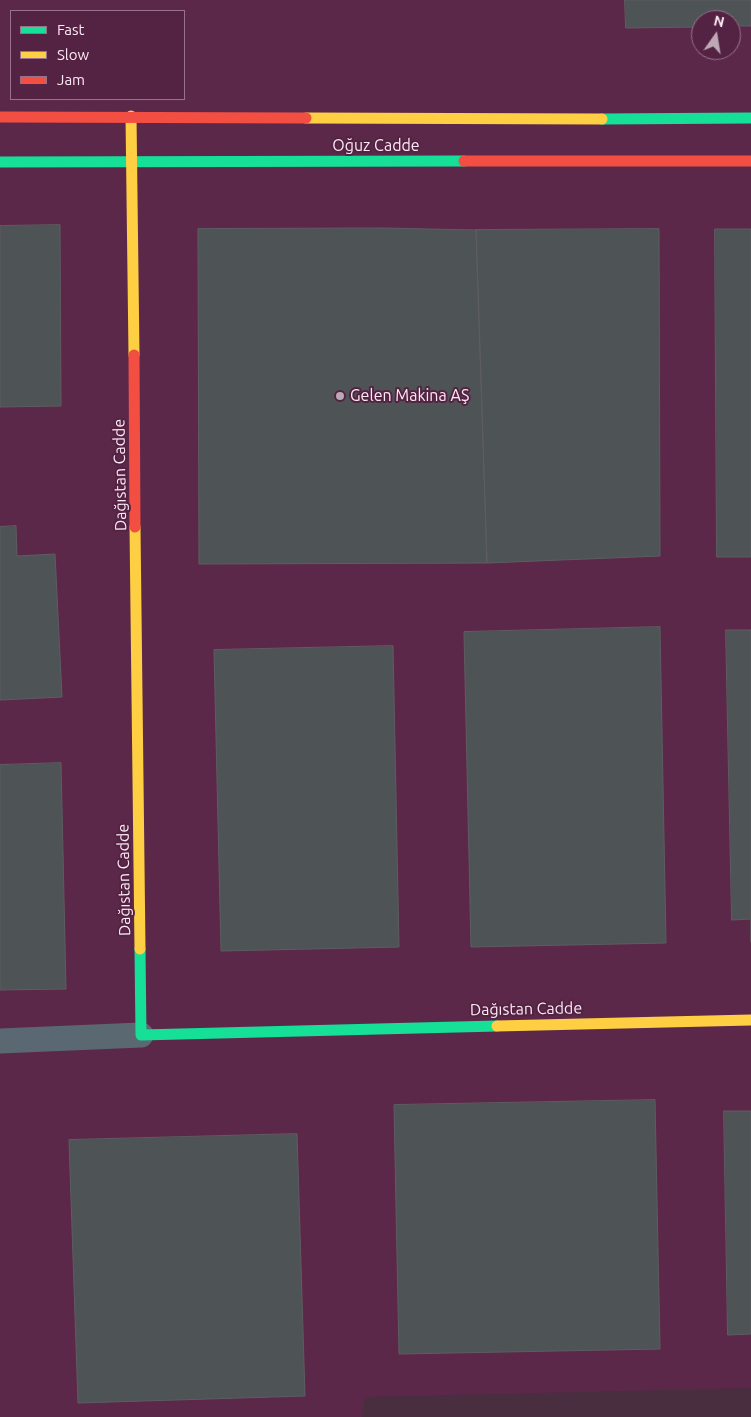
<!DOCTYPE html>
<html>
<head>
<meta charset="utf-8">
<style>
	body { margin:0 }
	#map { position:relative; width:751px; height:1417px; overflow:hidden; background:#492e40; font-family:Ubuntu,sans-serif }
	canvas { display:block }
	.legend { position:absolute; left:10px; top:10px; width:175px; height:90px; box-sizing:border-box; background:#542343; border:1px solid #97728a; margin:0; padding:6px 9px; list-style:none; font-size:15px; color:#fce9f4 }
	.legend li { display:flex; align-items:center; gap:10px; height:25px }
	.legend b { width:25px; border:1px solid #97728a }
	.north { position:absolute; left:691px; top:10px; width:50px; height:50px; box-sizing:border-box; background:#542343; border:1px solid #97728a; border-radius:50%; rotate:13deg; font-size:14px; font-weight:700; line-height:20px; text-align:center; color:#fce9f4 }
	.north::after { content:''; display:block; margin:auto; width:18px; height:22px; background:#bda8b5; clip-path:polygon(50% 0,100% 100%,50% 72%,0 100%) }
</style>
</head>
<body>
<div id="map">
<canvas width="751" height="1417"></canvas>
<ul class="legend">
<li><b style="height:6px;background:#16e098"></b>Fast</li>
<li><b style="height:6px;background:#ffcf43"></b>Slow</li>
<li><b style="height:6px;background:#f24e42"></b>Jam</li>
</ul>
<div class="north">N</div>
</div>
<script>
const context = document.querySelector('canvas').getContext('2d');
context.lineJoin = 'round';
function paint(path, color) {
  context.fillStyle = color;
  context.fill(path, 'evenodd');
}
function trace(path, color, width, dash) {
  context.strokeStyle = color;
  context.lineWidth = width;
  context.lineCap = dash ? 'butt' : 'round';
  context.setLineDash(dash || []);
  context.stroke(path);
}
function drawText(font, color, halo, rows, align = 'center') {
  context.font = font + ' Ubuntu,sans-serif';
  context.lineWidth = 4;
  context.setLineDash([]);
  context.textBaseline = 'middle';
  context.strokeStyle = halo;
  context.fillStyle = color;
  for (const [text, x, y, turn = 0] of rows) {
    context.save();
    context.translate(x, y);
    context.rotate((+turn || 0) * Math.PI / 180);
    context.textAlign = isNaN(turn) ? turn : align;
    if (halo) context.strokeText(text, 0, 0);
    context.fillText(text, 0, 0);
    context.restore();
  }
}
paint(new Path2D(`
	M0,0H751V1388L365,1397L362,1417H0ZM11,11H184V99H11ZM701,20H731V50H701Z`), '#5c284a');
const building = new Path2D(`
	M625,0H751V26H731V20H701V27L626,28Z
	M60,225L61,406L0,407V226Z
	M383,228L476,230L487,563L199,564L198,229Z
	M659,229L660,556L487,563L476,230Z
	M715,229H751V557H717Z
	M16,526L17,556L55,554L62,697L0,700V527Z
	M660,627L666,943L471,947L464,632Z
	M726,630H751V942V919L732,920Z
	M393,646L399,947L221,951L214,650Z
	M61,763L66,989L0,990V765Z
	M655,1100L660,1349L399,1354L394,1105Z
	M724,1111H751V1334L728,1335Z
	M297,1134L305,1396L78,1403L69,1140Z`);
paint(building, '#4e5355');
trace(building, '#5e5d61', 1);
trace(new Path2D(`
	M0,1041L141,1035`), '#5a6971', 25);
trace(new Path2D(`
	M602,119L751,118
	M0,162L464,161
	M140,949L141,1035L497,1026`), '#16e098', 11);
trace(new Path2D(`
	M131,116L134,355
	M306,118L602,119
	M135,527L140,949
	M497,1026L751,1020`), '#ffcf43', 11);
trace(new Path2D(`
	M0,117L306,118
	M464,161H751
	M134,355L135,527`), '#f24e42', 11);
for (const [x, y, r, color] of [
	[340,396,5,"#bda8b5"]
]) {
  const dot = new Path2D();
  dot.arc(x, y, r, 0, 2 * Math.PI);
  context.fillStyle = color;
  context.fill(dot);
  trace(dot, '#542343', 2);
}
drawText('16px', '#fce9f4', '#542343', [
	["Oğuz Cadde",376,146],
	["Dağıstan Cadde",120,475,-91],
	["Dağıstan Cadde",124,880,-91],
	["Dağıstan Cadde",526,1009,-1]
]);
drawText('16px', '#fce9f4', '#542343', [
	["Gelen Makina AŞ",350,396]
], 'left');
</script>
</body>
</html>
